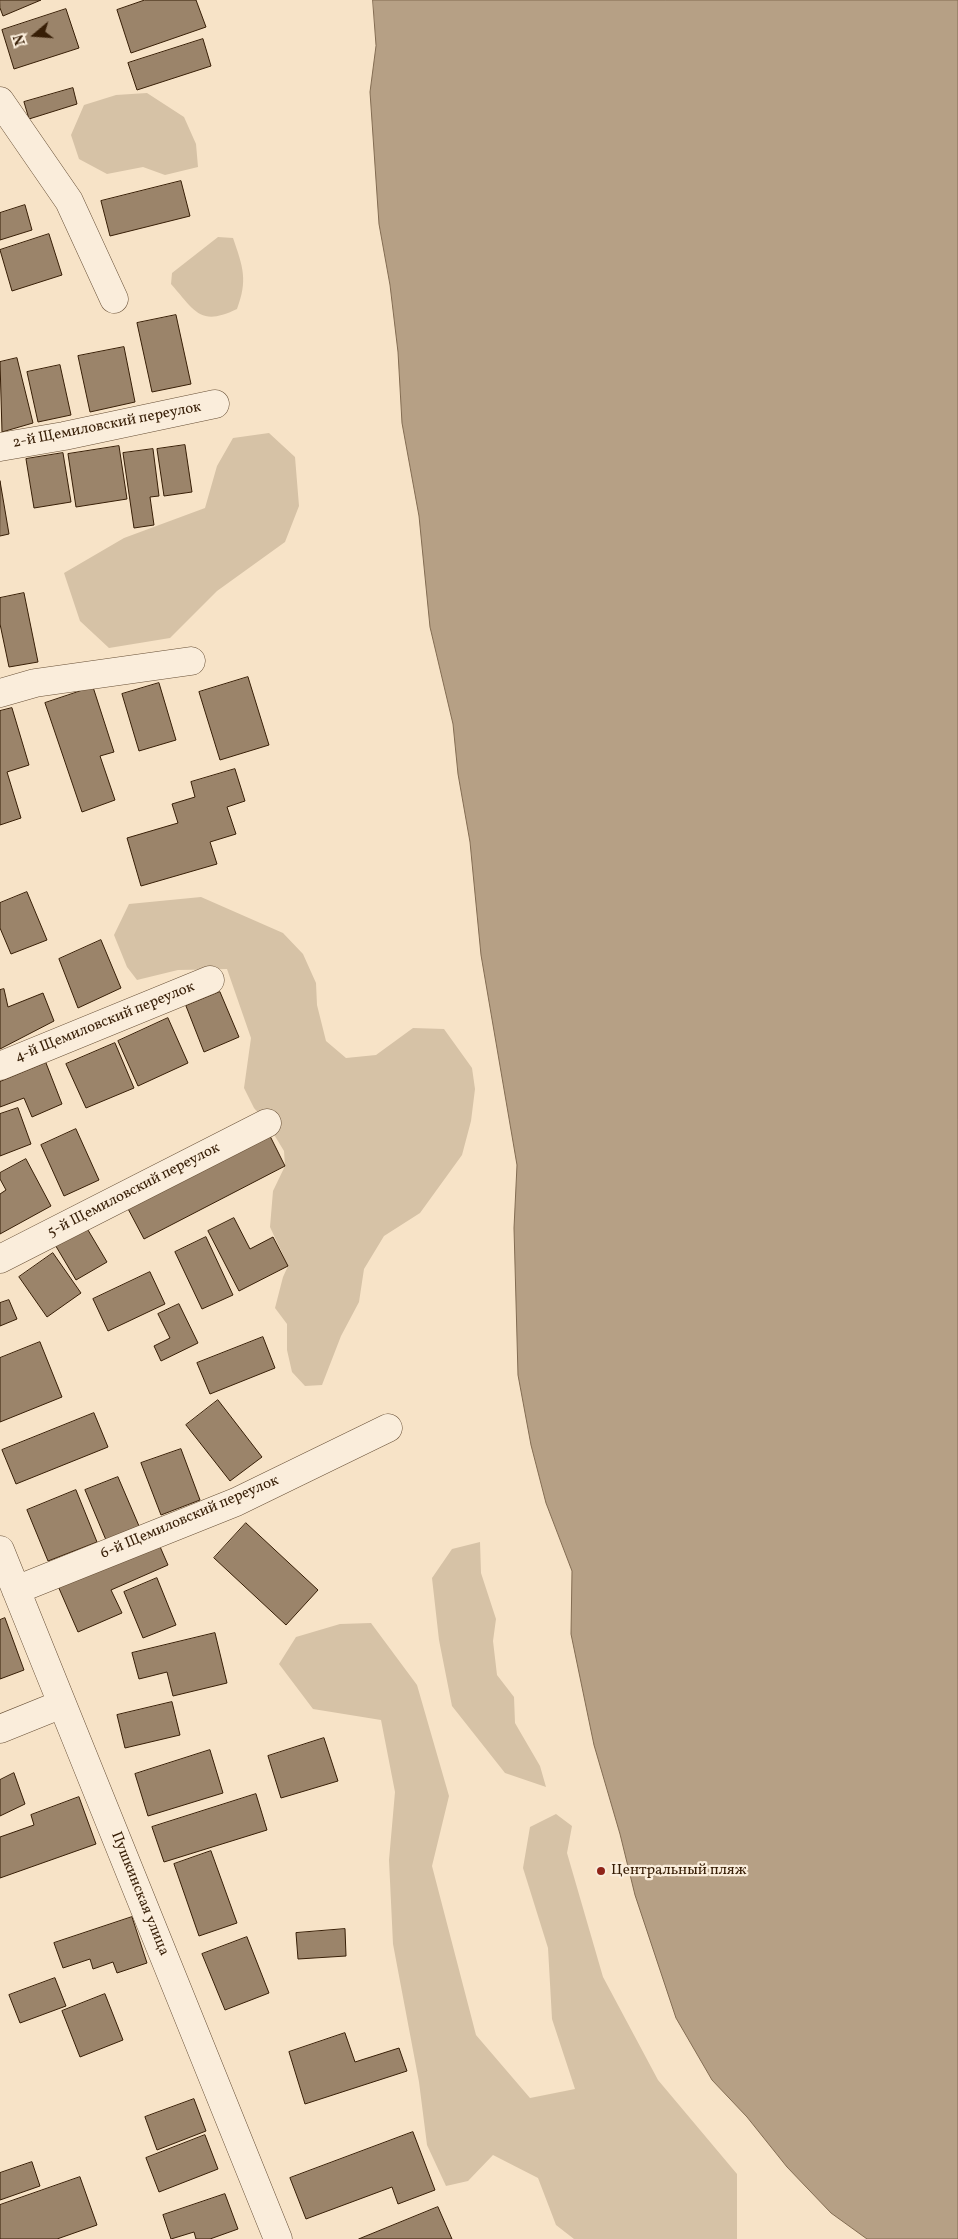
<!DOCTYPE html>
<html>
<head>
<meta charset="utf-8">
<style>
	body { margin:0 }
	#map { position:relative; width:958px; height:2239px; overflow:hidden; background:#f7e3c7; font-family:Vollkorn,serif }
	canvas { display:block }
	.north { position:absolute; left:10px; top:10px; width:50px; height:50px; -webkit-text-stroke:4px #faeddb; paint-order:stroke; rotate:252deg; font-size:14px; font-weight:700; line-height:20px; text-align:center; color:#371e06 }
	.north::after { content:''; display:block; margin:auto; width:18px; height:22px; background:#371e06; clip-path:polygon(50% 0,100% 100%,50% 72%,0 100%) }
</style>
</head>
<body>
<div id="map">
<canvas width="958" height="2239"></canvas>
<div class="north">N</div>
</div>
<script>
const context = document.querySelector('canvas').getContext('2d');
context.lineJoin = 'round';
function paint(path, color) {
  context.fillStyle = color;
  context.fill(path, 'evenodd');
}
function trace(path, color, width, dash) {
  context.strokeStyle = color;
  context.lineWidth = width;
  context.lineCap = dash ? 'butt' : 'round';
  context.setLineDash(dash || []);
  context.stroke(path);
}
function drawText(font, color, halo, rows, align = 'center') {
  context.font = font + ' Vollkorn,serif';
  context.lineWidth = 4.5;
  context.setLineDash([]);
  context.textBaseline = 'middle';
  context.strokeStyle = halo;
  context.fillStyle = color;
  for (const [text, x, y, turn = 0] of rows) {
    context.save();
    context.translate(x, y);
    context.rotate((+turn || 0) * Math.PI / 180);
    context.textAlign = isNaN(turn) ? turn : align;
    if (halo) context.strokeText(text, 0, 0);
    context.fillText(text, 0, 0);
    context.restore();
  }
}
paint(new Path2D(`
	M147,93L184,117L196,144L198,167L165,175L143,167L107,174L79,159L71,135L84,105L116,95Z
	M218,237L233,238C243,267 248,280 237,309C200,327 195,311 171,284L172,273Z
	M269,433L295,457L299,506L285,542L217,591L170,638L109,648L80,621L64,573L124,538L205,508L217,466L233,438Z
	M201,897L283,933L303,954L316,983L317,1005L326,1041L346,1058L376,1055L413,1028L444,1029L472,1068L475,1089L471,1121L462,1155L420,1213L384,1236L364,1269L359,1302L341,1336L322,1385L305,1386L292,1372L287,1350V1324L275,1308L283,1277L288,1266L270,1227L273,1191L285,1166L284,1151L267,1123L254,1108L244,1088L251,1038L227,969L178,970L137,980L127,967L114,935L129,904Z
	M480,1542L481,1573L496,1619L493,1641L497,1675L514,1697L515,1723L540,1766L546,1787L505,1773L452,1706L439,1640L432,1578L452,1549Z
	M371,1623L417,1685L449,1796L432,1866L476,2035L530,2098L575,2089L552,2019L548,1948L523,1868L530,1827L556,1814L572,1826L567,1853L603,1977L658,2080L737,2174V2239H574L556,2225L538,2178L493,2155L468,2181L446,2186L427,2145L419,2082L393,1944L389,1860L395,1792L381,1720L313,1709L279,1664L296,1637L340,1624Z`), '#d6c2a6');
const water = new Path2D(`
	M373,0H958V2239H867L831,2213L787,2167L747,2117L712,2080L676,2018L635,1895L620,1834L594,1745L571,1634L572,1571L546,1503L531,1445L518,1375L514,1228L517,1165L481,955L470,842L458,774L453,724L430,627L419,516L402,423L398,352L390,285L379,224L370,92L376,46Z`);
paint(water, '#b6a085');
trace(water, '#836c52', 1);
const building = new Path2D(`
	M0,0H41L3,16L0,8Z
	M145,0H196L206,27L131,53L117,10Z
	M66,9L79,48L14,69L2,30Z
	M203,39L211,66L137,90L128,63Z
	M73,88L77,104L29,119L24,102Z
	M181,181L190,216L110,236L101,201Z
	M25,205L32,230L0,240V213Z
	M49,234L62,275L12,291L0,250Z
	M176,315L191,384L152,392L137,323Z
	M124,347L135,402L90,412L78,356Z
	M17,358L33,423L2,432L0,362Z
	M60,365L71,415L38,422L27,372Z
	M185,445L192,492L164,496L157,449Z
	M119,446L127,499L76,507L68,454Z
	M153,449L159,496L150,497L154,525L134,528L123,453Z
	M63,453L71,502L34,508L26,459Z
	M0,481L9,534L0,536Z
	M24,593L38,662L9,667L0,624V598Z
	M248,677L269,745L220,760L199,692Z
	M159,683L176,740L139,751L122,694Z
	M93,687L114,752L100,756L115,800L82,812L45,703Z
	M12,708L29,765L7,772L21,818L0,825V711Z
	M235,769L245,801L227,807L236,834L210,842L217,864L141,886L127,838L178,823L172,804L195,797L191,782Z
	M27,892L47,940L11,954L0,928V903Z
	M101,940L121,988L78,1008L59,959Z
	M4,989L8,1007L43,993L54,1021L0,1049V990Z
	M220,992L239,1037L204,1052L186,1006Z
	M168,1018L188,1063L138,1086L118,1041Z
	M115,1043L134,1088L86,1108L66,1064Z
	M46,1063L62,1104L32,1117L24,1098L0,1107V1082Z
	M18,1108L31,1144L0,1156V1114Z
	M76,1129L99,1180L64,1196L41,1145Z
	M268,1132L285,1166L144,1239L126,1205Z
	M26,1159L51,1206L0,1234V1194L6,1190L0,1179V1173Z
	M234,1218L250,1249L273,1237L288,1266L239,1291L208,1231Z
	M85,1225L107,1262L76,1280L54,1243Z
	M206,1237L233,1295L202,1309L175,1252Z
	M53,1253L81,1293L47,1317L19,1277Z
	M150,1272L165,1304L108,1331L93,1299Z
	M9,1300L17,1319L0,1326V1303Z
	M179,1304L198,1343L161,1361L154,1346L170,1338L158,1314Z
	M263,1337L275,1368L210,1394L197,1363Z
	M40,1342L62,1397L0,1422V1358Z
	M218,1400L262,1457L230,1481L186,1425Z
	M94,1413L108,1447L16,1484L2,1450Z
	M181,1449L200,1500L161,1515L141,1463Z
	M118,1477L139,1526L106,1540L85,1490Z
	M76,1490L97,1542L48,1561L27,1510Z
	M246,1523L318,1590L286,1625L214,1558Z
	M158,1542L168,1565L111,1590L122,1613L78,1632L58,1586Z
	M157,1578L176,1625L143,1638L124,1592Z
	M5,1618L24,1670L0,1679V1620Z
	M215,1633L227,1683L173,1696L167,1672L139,1679L132,1653Z
	M172,1702L180,1735L125,1748L117,1715Z
	M324,1738L338,1781L281,1798L268,1756Z
	M210,1750L223,1793L148,1816L135,1774Z
	M14,1773L25,1804L0,1816V1780Z
	M256,1794L267,1830L164,1862L152,1827Z
	M79,1797L96,1844L0,1878V1837L34,1825L31,1815Z
	M211,1851L237,1923L199,1936L174,1864Z
	M132,1917L147,1963L117,1973L113,1962L93,1969L90,1959L63,1968L54,1943Z
	M345,1929L346,1956L298,1959L296,1933Z
	M247,1937L269,1993L225,2010L202,1954Z
	M55,1978L66,2006L20,2023L9,1995Z
	M105,1994L123,2040L80,2057L62,2011Z
	M345,2033L355,2062L399,2048L407,2071L305,2104L289,2052Z
	M194,2099L206,2131L157,2150L145,2117Z
	M413,2132L435,2190L398,2204L392,2187L306,2219L290,2178Z
	M205,2135L218,2169L159,2192L146,2158Z
	M32,2162L40,2186L0,2200V2173Z
	M80,2177L97,2225L57,2239H0V2205Z
	M225,2194L238,2229L210,2239H196L194,2232L171,2239L163,2215Z
	M438,2207L452,2239H359Z`);
paint(building, '#9b846a');
trace(building, '#371e06', 1);
const minor = new Path2D(`
	M0,101L69,201L114,299
	M0,447L64,436L215,404
	M0,693L35,683L191,661
	M0,1066L210,980
	M0,1259L267,1123
	M0,1550L278,2239
	M16,1590L236,1502L388,1428
	M0,1729L62,1704`);
trace(minor, '#674f36', 29);
trace(minor, '#faeddb', 28);
for (const [x, y, r, color] of [
	[601,1871,5,"#8f2418"]
]) {
  const dot = new Path2D();
  dot.arc(x, y, r, 0, 2 * Math.PI);
  context.fillStyle = color;
  context.fill(dot);
  trace(dot, '#faeddb', 2);
}
drawText('15px', '#371e06', '#faeddb', [
	["2-й Щемиловский переулок",107,426,-11],
	["4-й Щемиловский переулок",105,1023,-22],
	["5-й Щемиловский переулок",134,1191,-27],
	["6-й Щемиловский переулок",190,1518,-23],
	["Пушкинская улица",139,1894,68]
]);
drawText('15px', '#371e06', '#faeddb', [
	["Центральный пляж",611,1871]
], 'left');
</script>
</body>
</html>
